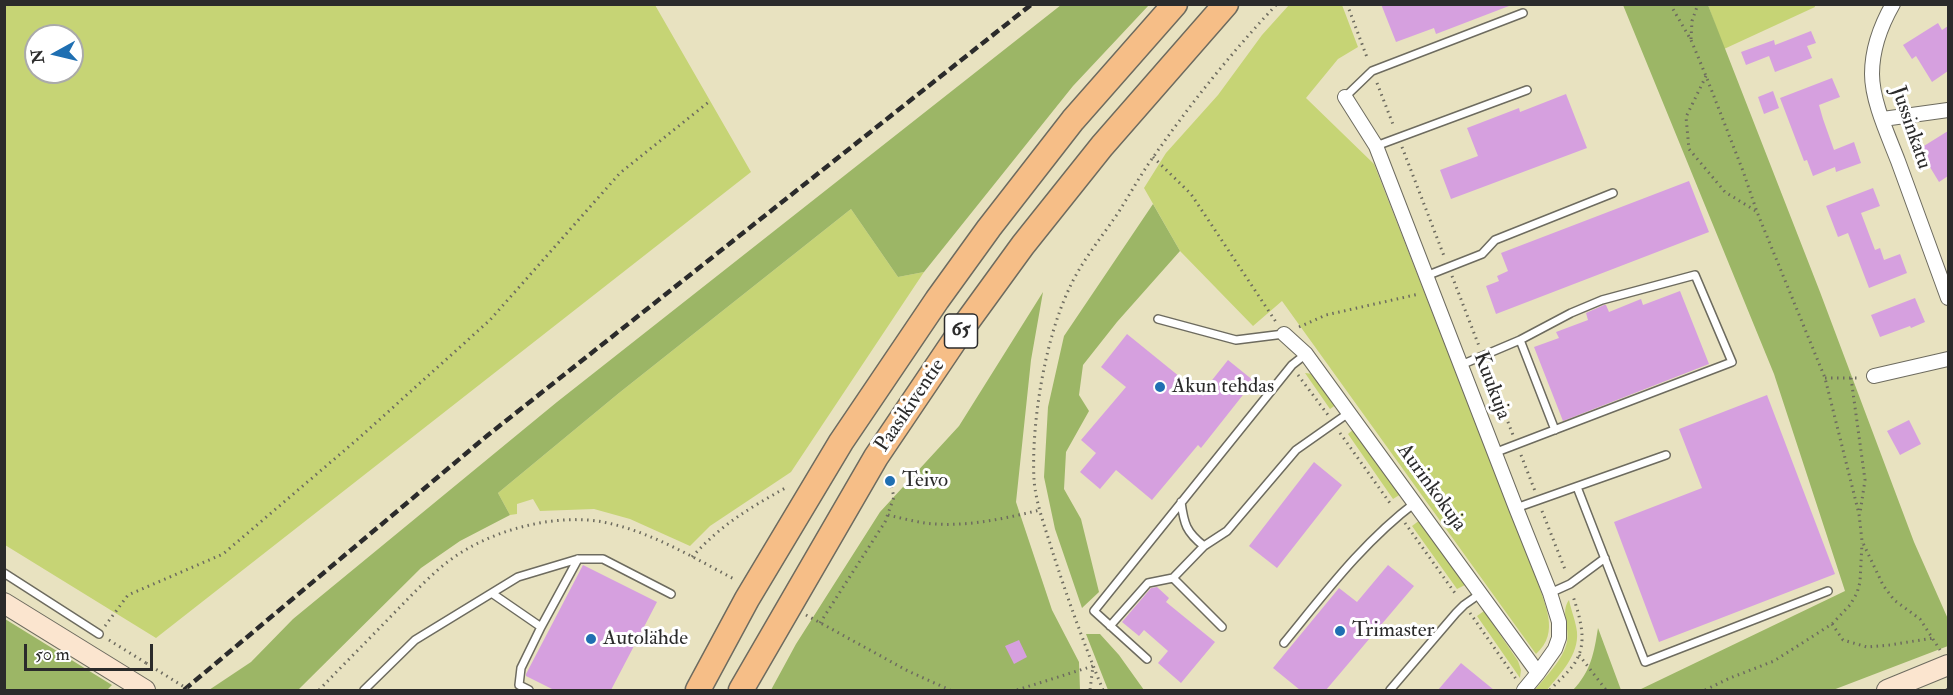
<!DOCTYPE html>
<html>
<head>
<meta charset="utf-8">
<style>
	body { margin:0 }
	#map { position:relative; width:1953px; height:695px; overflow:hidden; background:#e8e2c0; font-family:"IM FELL Double Pica",serif }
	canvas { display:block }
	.frame { position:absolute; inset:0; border:6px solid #2b2b2b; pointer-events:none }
	.north { position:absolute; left:24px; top:24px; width:60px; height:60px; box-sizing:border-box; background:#fff; border:2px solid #aaa; border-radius:50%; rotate:262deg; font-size:16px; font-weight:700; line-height:24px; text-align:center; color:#2b2b2b }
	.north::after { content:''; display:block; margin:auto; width:21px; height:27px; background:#1f6fb2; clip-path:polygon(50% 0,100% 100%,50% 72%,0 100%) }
	.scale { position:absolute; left:24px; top:644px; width:129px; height:27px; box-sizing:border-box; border:3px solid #2b2b2b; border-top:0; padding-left:8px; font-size:18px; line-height:21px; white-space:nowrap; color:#2b2b2b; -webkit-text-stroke:4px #fff; paint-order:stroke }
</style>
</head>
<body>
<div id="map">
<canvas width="1953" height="695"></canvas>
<div class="frame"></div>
<div class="north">N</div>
<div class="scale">50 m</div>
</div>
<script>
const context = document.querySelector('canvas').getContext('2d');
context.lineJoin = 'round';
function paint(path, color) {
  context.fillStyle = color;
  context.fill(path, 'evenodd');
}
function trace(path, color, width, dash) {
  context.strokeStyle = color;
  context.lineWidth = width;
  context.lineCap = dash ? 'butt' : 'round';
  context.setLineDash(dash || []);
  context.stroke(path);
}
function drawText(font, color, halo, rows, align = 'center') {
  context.font = font + ' "IM FELL Double Pica",serif';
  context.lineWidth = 6;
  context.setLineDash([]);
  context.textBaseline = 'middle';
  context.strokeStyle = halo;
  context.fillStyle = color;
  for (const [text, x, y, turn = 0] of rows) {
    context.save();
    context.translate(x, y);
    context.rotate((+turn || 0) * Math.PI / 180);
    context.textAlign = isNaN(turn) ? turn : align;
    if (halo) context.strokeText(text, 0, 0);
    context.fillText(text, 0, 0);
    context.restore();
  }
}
paint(new Path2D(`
	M1814,4L1815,7L1724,49L1708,5Z
	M4,5H655L751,172L156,638L5,545ZM36,36H72V72H36Z
	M1289,5H1342L1358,47L1338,59L1306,98L1374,164L1536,577C1544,604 1561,632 1536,654L1282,301L1253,326L1180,251L1144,188L1166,153L1218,95L1262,35Z
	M851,209L898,277L924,272L791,472L710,526L690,546L630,519L594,509L540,511L533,499L517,504V514L510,515L498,493L619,393Z
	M1305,373L1314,374L1337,404L1330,409Z
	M1355,428L1401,494L1393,499L1348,434Z
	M1420,520L1465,585L1457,589L1412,526Z
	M1569,600C1571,610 1576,622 1577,632C1579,655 1560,674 1547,690H1535C1546,676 1563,660 1567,642C1570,627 1560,612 1569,600Z
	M1484,611L1518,661L1521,670L1520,678L1477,616Z`), '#c6d475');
paint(new Path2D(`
	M1061,5H1149L1073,86L924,272L898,277L851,209L619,393L498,493L510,515L460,541L421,568L298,690H209L251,662L293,619L557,402Z
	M1623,5H1708L1820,292L1914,542L1948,619V646L1833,690H1639L1845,591L1774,374Z
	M1153,204L1180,251L1117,322L1083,365L1079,395L1089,411L1066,452L1064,489L1081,519L1099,592L1082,608L1055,529L1044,477L1048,407L1064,336Z
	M1043,292L1031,360L1016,502L1052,610L1079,662L1080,690H771L796,644L880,512L959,426Z
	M5,619L112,685L107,690H5Z
	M1598,628L1621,690H1573C1591,671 1594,653 1598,628Z
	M1086,634H1100L1119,655L1144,690H1108Z`), '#9cb666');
paint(new Path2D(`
	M1381,4H1509V6L1436,34L1434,28L1396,42Z
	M1938,23L1942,30L1948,26V71L1932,82L1916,56L1912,59L1903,45Z
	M1811,31L1816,43L1807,46L1812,58L1775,72L1769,56L1746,65L1741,52L1774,40L1775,45Z
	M1832,78L1840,97L1819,105L1823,119L1834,150L1854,142L1861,163L1836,172L1835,167L1813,176L1807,160L1804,161L1780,98Z
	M1773,91L1779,108L1764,114L1758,97Z
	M1566,94L1587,148L1451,199L1440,170L1478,156L1467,128L1519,108L1520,112Z
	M1948,131V176L1939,182L1919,149Z
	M1689,181L1709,232L1496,314L1486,286L1499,281L1497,276L1508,271L1501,253Z
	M1873,188L1880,206L1861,213L1875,250L1880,248L1884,260L1900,254L1907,273L1869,288L1848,233L1838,237L1826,206Z
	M1680,291L1709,364L1563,421L1534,347L1559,338L1556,332L1588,320L1586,313L1604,305H1606L1609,312L1641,299L1643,305Z
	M1915,298L1925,322L1911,328L1910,326L1880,337L1871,315Z
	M1127,334L1201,394L1228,360L1254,381L1201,448L1198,445L1152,500L1116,470L1100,489L1080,472L1096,453L1081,440L1126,387L1101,367Z
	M1767,395L1835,574L1659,642L1614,522L1702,488L1679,429Z
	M1909,420L1921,444L1900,455L1887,431Z
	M1314,462L1342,485L1277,568L1249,546Z
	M583,565L657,602L611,690H554L526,676V674Z
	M1388,565L1414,586L1326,690H1300L1273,668L1339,588L1357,602Z
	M1157,587L1169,598L1166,602L1215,642L1181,683L1158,663L1168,651L1144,630L1139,636L1122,622L1151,588Z
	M1019,640L1027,657L1014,664L1005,646Z
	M1461,663L1494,690H1438Z`), '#d6a0df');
const lane = new Path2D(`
	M1345,97L1372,71L1523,13
	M1376,146L1527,90
	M1426,276L1482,254L1495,240L1613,193
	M1158,319L1236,340L1284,334
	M1520,340L1555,430
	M1461,365L1520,340L1571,313L1602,300L1695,275L1732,362L1494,453
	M1577,487L1645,662L1828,591
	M1181,502C1184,524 1186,532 1204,546
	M1516,508L1666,455
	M4,573L99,634
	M1173,578L1222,627
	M1550,593L1570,584L1605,558
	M493,594L541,627L521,668L519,685L529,690
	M1110,626L1148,583L1173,578L1204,546L1227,531L1296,450L1350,412
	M541,627L578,559
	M1284,643C1325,593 1363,542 1416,502
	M1147,659L1094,611L1292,365L1306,354
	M364,690L415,640L518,577L578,559H603L671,594
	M1390,690L1456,613L1464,605L1481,593`);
const street = new Path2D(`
	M1893,4C1881,25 1872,49 1872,74C1872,101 1888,135 1898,161C1915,207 1931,252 1948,298
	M1345,97L1376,146L1516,508L1550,593L1559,622V638L1555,649L1538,673L1524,690
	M1883,119L1948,110
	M1284,334L1306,354L1538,673
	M1874,376L1948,359`);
const secondary = new Path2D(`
	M4,603L145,690
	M1887,690L1948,665`);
const highway = new Path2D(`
	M698,690L747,599L841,442L937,300L989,228L1073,120L1175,4
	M741,690L876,457L967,322L1023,245L1102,146L1226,4`);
trace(lane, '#6d6b5f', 10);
trace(street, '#6d6b5f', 16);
trace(secondary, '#6d6b5f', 22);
trace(highway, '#6d6b5f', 27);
trace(new Path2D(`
	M1347,4L1368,60
	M1670,4L1691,40L1706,76L1743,171L1757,212L1825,378L1859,514L1862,541L1883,585L1894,600L1920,619L1940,650
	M1691,39L1692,21L1698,4
	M1706,76L1686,117L1689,149L1725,192L1756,211
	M1377,83L1394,127
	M1402,147L1444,256
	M1153,157L1191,194L1276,322
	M1452,276L1479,346
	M1299,327L1326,315L1419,294
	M1486,366L1513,435
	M1298,375L1328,415
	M1825,378H1859
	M1851,378L1865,480L1860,513
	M1340,433L1392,506
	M1521,455L1535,491
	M1542,511L1566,572
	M888,515C900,518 913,521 925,523C962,528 1003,519 1040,510
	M1405,523L1457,596
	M692,557C722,524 748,509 787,487
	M1470,613L1516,679
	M806,615L908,671L950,690
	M820,623L885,522L894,497L890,481
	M1832,624L1843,640L1867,647L1890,645L1933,638
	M105,626L128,595L223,554L359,438L490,320L620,173L710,101
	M109,640L146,663
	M1579,655L1606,690
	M319,690C345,663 372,636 398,609C419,588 440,564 467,549C505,527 560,514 603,522C650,531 694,558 736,580
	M1017,690L1093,666L1090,690
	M1103,690C1084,644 1067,597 1052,550C1045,527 1036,504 1034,480C1031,424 1045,339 1069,289C1081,262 1101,238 1118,213C1130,194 1141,174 1154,156C1191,103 1232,52 1277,4
	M1550,690C1559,680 1573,669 1578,657C1587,638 1579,615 1573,596
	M1705,690L1730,678L1774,661L1832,624L1850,605L1857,593L1860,582L1862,543
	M1947,690L1948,687`), '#6d6b5f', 3, [1.5, 4.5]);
trace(lane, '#fff', 7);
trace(street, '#fff', 14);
trace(secondary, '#fbe5cf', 20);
trace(highway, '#f6be87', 24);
trace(new Path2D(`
	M184,690L488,435L1032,4`), '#2b2b2b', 4.5, [9, 4.5]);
trace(new Path2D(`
	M146,663L189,690`), '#6d6b5f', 3, [1.5, 4.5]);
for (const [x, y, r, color] of [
	[1160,387,6,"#1f6fb2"],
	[890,481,6,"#1f6fb2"],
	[1340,631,6,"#1f6fb2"],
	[591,639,6,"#1f6fb2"]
]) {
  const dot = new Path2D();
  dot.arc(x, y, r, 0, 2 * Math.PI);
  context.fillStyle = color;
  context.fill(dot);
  trace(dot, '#fff', 2);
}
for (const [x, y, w] of [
	[961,331,33]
]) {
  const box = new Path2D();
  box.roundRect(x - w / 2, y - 17, w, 34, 4.5);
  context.fillStyle = '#fff';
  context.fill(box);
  trace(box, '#2b2b2b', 1.5);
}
drawText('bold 20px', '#2b2b2b', null, [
	["65",961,331]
]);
drawText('21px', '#2b2b2b', '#fff', [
	["Jussinkatu",1910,128,71],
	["Kuukuja",1491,386,69],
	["Paasikiventie",911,406,-56],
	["Aurinkokuja",1431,488,54]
]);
drawText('21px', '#2b2b2b', '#fff', [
	["Akun tehdas",1172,387],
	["Teivo",902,481],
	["Trimaster",1352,631],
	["Autolähde",603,639]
], 'left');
</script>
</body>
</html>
